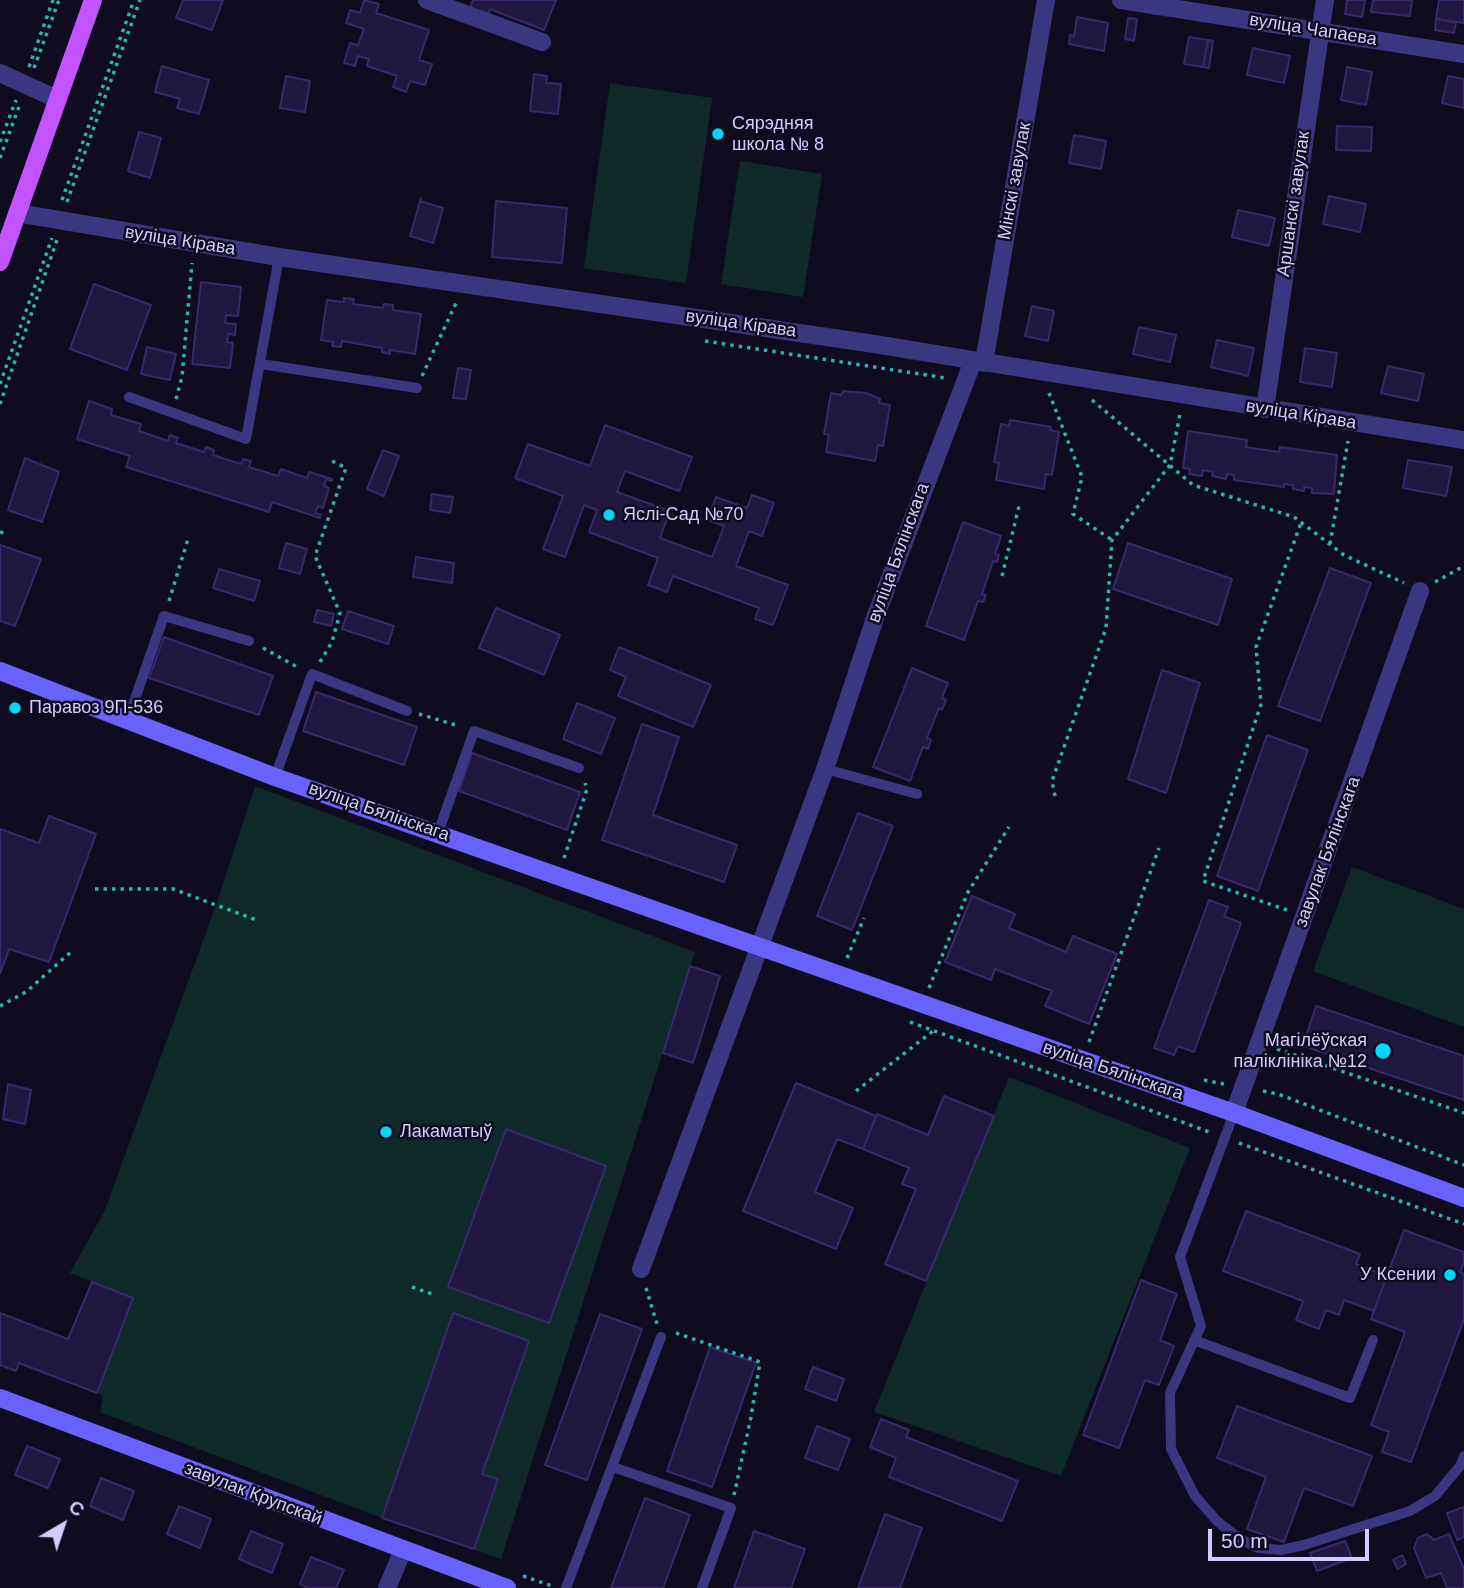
<!DOCTYPE html>
<html>
<head>
<meta charset="utf-8">
<style>
	body { margin:0 }
	#map { position:relative; width:1464px; height:1588px; overflow:hidden; background:#100c20; font-family:Arial,sans-serif }
	canvas { display:block }
	.north { position:absolute; left:28px; top:1490px; width:70px; height:70px; -webkit-text-stroke:5px #100c20; paint-order:stroke; rotate:39deg; font-size:19px; font-weight:700; line-height:28px; text-align:center; color:#d2cbff }
	.north::after { content:''; display:block; margin:auto; width:24px; height:32px; background:#d2cbff; clip-path:polygon(50% 0,100% 100%,50% 72%,0 100%) }
	.scale { position:absolute; left:1208px; top:1529px; width:161px; height:32px; box-sizing:border-box; border:4px solid #d2cbff; border-top:0; padding-left:9px; font-size:21px; line-height:24px; white-space:nowrap; color:#d2cbff; -webkit-text-stroke:5px #100c20; paint-order:stroke }
</style>
</head>
<body>
<div id="map">
<canvas width="1464" height="1588"></canvas>
<div class="north">С</div>
<div class="scale">50 m</div>
</div>
<script>
const context = document.querySelector('canvas').getContext('2d');
context.lineJoin = 'round';
function paint(path, color) {
  context.fillStyle = color;
  context.fill(path, 'evenodd');
}
function trace(path, color, width, dash) {
  context.strokeStyle = color;
  context.lineWidth = width;
  context.lineCap = dash ? 'butt' : 'round';
  context.setLineDash(dash || []);
  context.stroke(path);
}
function drawText(font, color, halo, rows, align = 'center') {
  context.font = font + ' Arial,sans-serif';
  context.lineWidth = 5;
  context.setLineDash([]);
  context.textBaseline = 'middle';
  context.strokeStyle = halo;
  context.fillStyle = color;
  for (const [text, x, y, turn = 0] of rows) {
    context.save();
    context.translate(x, y);
    context.rotate((+turn || 0) * Math.PI / 180);
    context.textAlign = isNaN(turn) ? turn : align;
    if (halo) context.strokeText(text, 0, 0);
    context.fillText(text, 0, 0);
    context.restore();
  }
}
paint(new Path2D(`
	M610,83L712,98L686,283L584,268Z
	M740,161L822,174L803,297L721,284Z
	M255,786L695,952L501,1559L382,1518L100,1412L103,1396L97,1393L133,1298L70,1273L105,1210L216,905Z
	M1352,867L1464,909V1027L1313,971Z
	M1009,1077L1190,1148L1061,1476L874,1412Z`), '#0f2a29');
const building = new Path2D(`
	M183,0H223L212,30L176,18Z
	M364,0L379,4L376,13L429,30L419,60L432,64L425,85L410,81L406,92L393,87L397,76L367,66L369,59L358,56L355,66L344,63L350,43L358,45L364,29L346,23L350,10L360,13Z
	M473,0H556L544,30L490,9L488,15L470,8Z
	M1347,0H1365L1362,17L1345,14Z
	M1373,0H1412L1410,16L1371,12Z
	M1439,0H1464V23L1436,19Z
	M1077,17L1108,23L1104,51L1069,44L1070,35L1074,36Z
	M1128,18L1137,19L1134,41L1125,39Z
	M1436,19L1456,22L1454,33L1435,30Z
	M1189,37L1208,40L1203,67L1184,64Z
	M1208,40L1213,41L1209,68L1203,67Z
	M1253,48L1290,56L1284,83L1247,75Z
	M162,66L209,80L199,114L177,108L180,99L155,92Z
	M1347,67L1372,72L1366,105L1341,100Z
	M534,74L547,76L546,83L561,84L558,114L530,111Z
	M286,76L310,81L305,112L280,108Z
	M1448,76L1464,79V108L1442,103Z
	M1337,126L1372,127L1371,151L1336,150Z
	M139,132L161,138L150,178L128,171Z
	M1074,135L1106,141L1101,169L1069,163Z
	M1329,196L1366,204L1360,232L1323,224Z
	M421,198L420,201L443,208L433,243L410,236Z
	M496,201L567,208L562,263L492,257Z
	M1238,210L1275,218L1269,246L1232,237Z
	M201,282L241,287L238,316L226,315L225,323L236,324L235,335L228,334L227,342L233,343L230,368L192,364Z
	M94,284L151,305L127,370L70,349Z
	M344,298L354,299L353,304L383,308L384,304L393,305V310L421,314L415,354L390,350V354L382,352V348L342,341L341,347L332,346L333,342L321,340L327,300L344,302Z
	M1032,306L1054,311L1048,341L1025,336Z
	M1139,327L1176,335L1170,362L1133,354Z
	M1217,340L1254,348L1248,376L1211,367Z
	M147,347L176,354L170,380L141,374Z
	M1305,348L1337,353L1332,387L1300,382Z
	M1388,366L1424,374L1418,401L1381,393Z
	M458,368L471,370L466,399L453,398Z
	M843,391L866,393L880,399L879,403L890,405L883,446L878,445L875,461L826,452L829,435L824,434L831,393L841,395Z
	M89,401L112,409L111,415L141,424L139,431L168,441L170,435L178,438L176,443L204,452L206,447L214,450L213,455L241,464L243,459L251,461L249,467L278,476L281,469L307,478L309,472L332,479V481L326,479L324,486L329,488L323,508L318,506L315,513L321,515L320,518L272,502L269,512L126,467L130,456L77,439Z
	M1010,420L1051,427L1050,430L1059,432L1052,475L1046,474L1044,489L996,480L999,463L994,462L1001,424L1009,426Z
	M605,425L692,457L679,491L625,471L617,492L670,511L660,538L712,557L724,526L707,520L716,497L747,508L752,495L774,503L762,536L749,531L736,566L788,585L773,625L755,619L759,608L673,576L667,592L648,585L658,558L589,532L597,510L584,505L565,557L543,549L563,496L515,478L528,444L590,466Z
	M1188,431L1247,440L1246,447L1279,452L1280,447L1337,455L1334,494L1312,493V488L1304,487V491L1293,489V485L1284,484V487L1234,480V475L1227,474L1226,479L1212,476L1213,472L1203,470L1202,476L1189,474L1190,469L1183,468Z
	M383,450L399,456L384,496L367,489Z
	M25,458L59,472L42,522L8,510Z
	M1408,460L1452,467L1446,496L1403,488Z
	M432,494L453,497L450,513L430,510Z
	M963,522L1001,536L995,554L999,555L997,562L993,561L982,594L986,595L983,602L978,601L964,640L926,626Z
	M286,543L307,549L300,574L279,568Z
	M1128,543L1232,579L1218,625L1113,589Z
	M0,545L41,559L15,626L0,621Z
	M416,557L454,563L452,583L413,577Z
	M1330,568L1371,583L1320,721L1278,706Z
	M219,569L260,581L254,601L213,588Z
	M496,608L560,635L544,675L479,648Z
	M317,610L334,614L331,626L314,622Z
	M348,611L394,626L388,644L342,629Z
	M164,637L273,676L259,715L149,678Z
	M619,647L711,685L693,727L618,696L626,677L610,670Z
	M912,668L948,683L942,698L946,700L942,710L939,708L927,738L931,740L928,749L923,747L910,781L873,767Z
	M1162,670L1200,683L1166,793L1128,779Z
	M316,692L417,727L404,765L303,731Z
	M577,703L615,718L601,754L563,739Z
	M642,724L679,737L653,815L737,845L724,882L602,840Z
	M1267,735L1308,750L1258,891L1217,876Z
	M472,753L580,792L567,830L459,791Z
	M858,813L893,826L852,930L817,916Z
	M49,816L96,834L49,962L9,949L0,974V829L39,843Z
	M972,896L1015,914L1009,928L1066,952L1073,936L1117,954L1089,1024L1045,1006L1052,991L995,969L991,980L945,962Z
	M1209,900L1228,907L1224,916L1241,923L1194,1052L1178,1046L1174,1055L1154,1048Z
	M690,966L720,976L693,1063L663,1053Z
	M1316,1006L1464,1056V1100L1303,1046Z
	M796,1083L876,1116L863,1149L837,1139L815,1192L853,1208L836,1249L743,1211Z
	M8,1084L31,1090L25,1124L3,1119Z
	M944,1096L994,1116L926,1281L885,1264L916,1189L902,1184L909,1168L863,1149L877,1114L928,1135Z
	M506,1129L606,1166L549,1323L448,1287Z
	M1246,1211L1360,1254L1356,1264L1387,1276L1374,1311L1344,1300L1339,1315L1326,1310L1319,1329L1296,1320L1303,1301L1223,1271Z
	M1404,1230L1464,1252V1262L1460,1272L1464,1274V1319L1411,1462L1382,1452L1389,1432L1371,1425L1405,1332L1371,1319Z
	M1141,1280L1177,1294L1160,1340L1174,1346L1159,1385L1145,1380L1119,1448L1083,1435Z
	M92,1282L133,1298L97,1393L19,1363L16,1371L0,1365V1313L68,1339Z
	M453,1313L529,1341L482,1474L498,1479L474,1549L382,1518Z
	M600,1314L642,1329L587,1480L545,1465Z
	M710,1347L756,1363L712,1487L667,1471Z
	M813,1367L844,1379L836,1401L805,1389Z
	M1237,1406L1372,1456L1353,1506L1304,1488L1284,1542L1247,1529L1266,1477L1217,1458Z
	M881,1419L909,1430L906,1437L1018,1481L1002,1521L889,1477L896,1458L870,1447Z
	M817,1426L850,1439L838,1470L805,1458Z
	M27,1446L60,1459L48,1488L15,1475Z
	M101,1478L134,1491L123,1520L90,1506Z
	M645,1498L690,1515L663,1588H611Z
	M179,1506L211,1519L200,1548L167,1534Z
	M1464,1507V1537L1457,1540L1447,1513Z
	M885,1514L922,1528L900,1588H858Z
	M251,1531L283,1544L272,1573L239,1559Z
	M754,1531L805,1549L791,1588H734Z
	M1427,1534L1434,1540L1449,1534L1464,1569V1588H1447L1441,1573L1426,1578L1414,1548L1418,1538Z
	M1345,1541L1352,1558L1317,1571L1310,1553Z
	M1402,1555L1406,1564L1398,1569L1393,1560Z
	M311,1557L344,1570L336,1588H308L300,1584Z`);
paint(building, '#211841');
trace(building, '#38296e', 2);
trace(new Path2D(`
	M29,67L53,0
	M34,68L59,0
	M0,142L16,100
	M0,158L20,104
	M62,200L134,0
	M67,202L140,0
	M705,341L946,378
	M422,376L456,303
	M0,384L52,238
	M1049,393L1082,477L1073,514L1112,540
	M176,399L182,377L192,263
	M1092,400L1193,485L1294,517L1344,555L1404,583
	M0,404L57,240
	M0,532L8,534
	M1330,544L1348,441
	M1002,576L1020,502
	M1435,582L1464,566
	M169,601L188,539
	M263,648L299,668
	M320,662L332,642L340,613L315,556L346,468L330,460
	M419,714L459,726
	M1055,796L1052,781L1106,628L1112,540L1170,465L1180,414
	M564,858L587,789L585,783
	M95,889H173L259,921
	M1287,910L1203,881L1261,704L1256,647L1301,523
	M847,958L864,918
	M929,988L968,892L1009,827
	M0,1006L26,992L72,951
	M910,1022L1212,1133
	M1089,1042L1159,848
	M1277,1049L1464,1113
	M1204,1080L1224,1084
	M856,1091L933,1031
	M1263,1091L1278,1094L1464,1165
	M1239,1143L1464,1224
	M412,1287L435,1295
	M646,1288L657,1324
	M676,1333L760,1362L751,1417L734,1495
	M523,1576L552,1586`), '#2ab3ae', 3.5, [3.5, 5]);
trace(new Path2D(`
	M261,364L417,388
	M129,397L246,439L279,257
	M128,719L164,616L249,641
	M825,769L917,794
	M275,777L312,674L407,711
	M438,833L474,731L579,768
	M1234,1113L1180,1257L1201,1326L1170,1393L1171,1449L1195,1496L1217,1521L1237,1537L1258,1548L1281,1550L1304,1545L1410,1511L1435,1496L1460,1466L1464,1456
	M1194,1340L1350,1398L1373,1340
	M613,1467L731,1508L702,1588
	M566,1588L661,1337`), '#3a3680', 10);
trace(new Path2D(`
	M427,0L542,42
	M1121,0L1464,54
	M0,73L57,99
	M984,363L1046,0
	M1265,409L1325,0
	M1234,1113L1420,591
	M641,1269L825,769L875,618L973,361
	M387,1588L403,1550`), '#3a3680', 18);
trace(new Path2D(`
	M17,213L279,257L868,343L1464,440`), '#3a3680', 18);
trace(new Path2D(`
	M0,671L275,777L1234,1113L1464,1198
	M0,1398L507,1588`), '#6a62ff', 18);
trace(new Path2D(`
	M0,262L93,0`), '#c352ff', 18);
for (const [x, y, r, color] of [
	[718,134,7,"#00d7f6"],
	[609,515,7,"#00d7f6"],
	[15,708,7,"#00d7f6"],
	[1383,1051,9,"#00d7f6"],
	[386,1132,7,"#00d7f6"],
	[1450,1275,7,"#00d7f6"]
]) {
  const dot = new Path2D();
  dot.arc(x, y, r, 0, 2 * Math.PI);
  context.fillStyle = color;
  context.fill(dot);
  trace(dot, '#100c20', 2.5);
}
drawText('18px', '#d2cbff', '#100c20', [
	["вуліца Чапаева",1313,30,9],
	["Мінскі завулак",1015,181,-80],
	["Аршанскі завулак",1294,204,-82],
	["вуліца Кірава",180,241,9],
	["вуліца Кірава",741,324,8],
	["вуліца Кірава",1301,415,9],
	["вуліца Бялінскага",899,553,-70],
	["вуліца Бялінскага",379,812,19],
	["завулак Бялінскага",1328,852,-70],
	["вуліца Бялінскага",1113,1071,19],
	["завулак Крупскай",253,1494,21]
]);
drawText('18px', '#d2cbff', '#100c20', [
	["Сярэдняя",732,124],
	["школа № 8",732,145],
	["Яслі-Сад №70",623,515],
	["Паравоз 9П-536",29,708],
	["Магілёўская",1367,1041,"right"],
	["паліклініка №12",1367,1062,"right"],
	["Лакаматыў",400,1132],
	["У Ксении",1436,1275,"right"]
], 'left');
</script>
</body>
</html>
